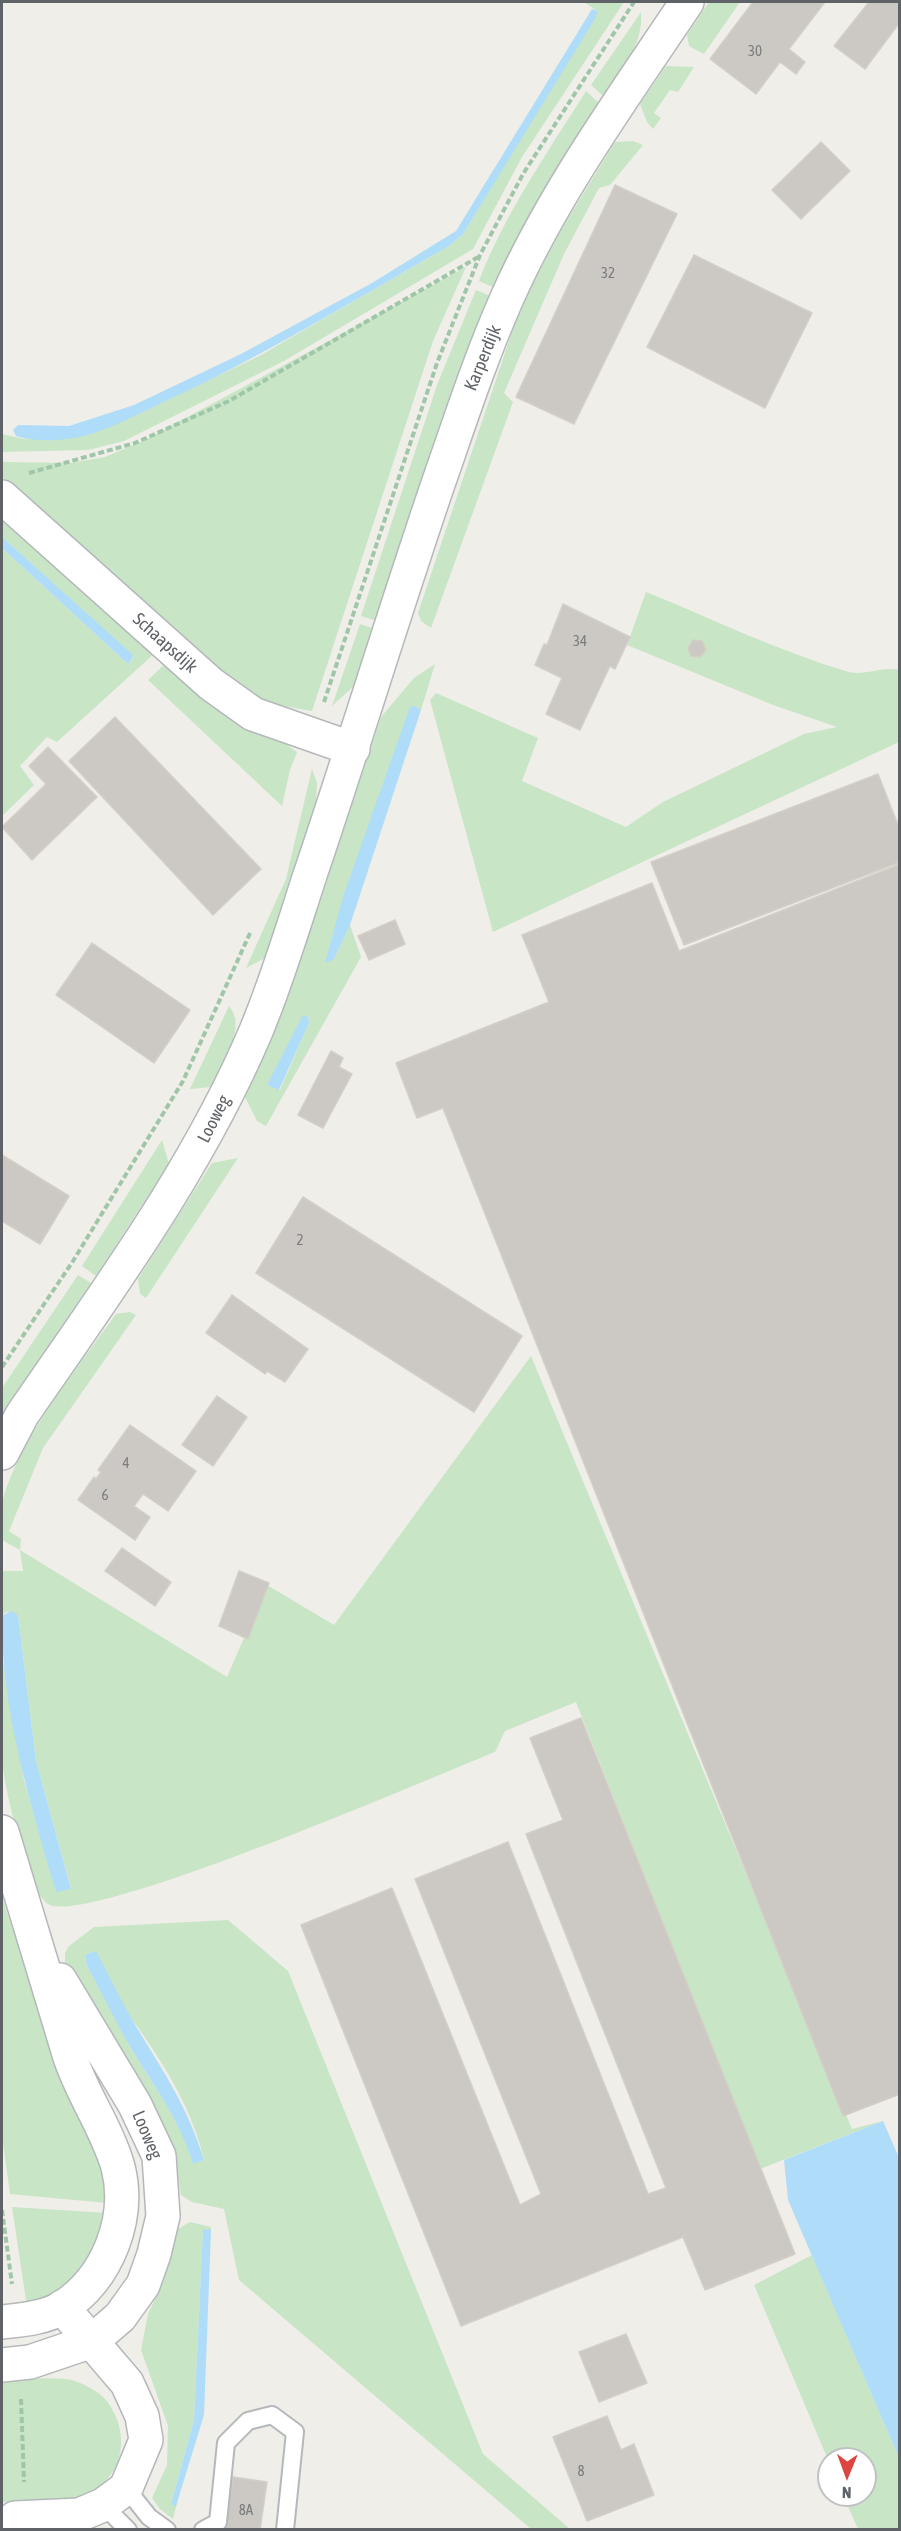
<!DOCTYPE html>
<html>
<head>
<meta charset="utf-8">
<style>
	body { margin:0 }
	#map { position:relative; width:901px; height:2531px; overflow:hidden; background:#f0eee8; font-family:"Asap Condensed",sans-serif }
	canvas { display:block }
	.frame { position:absolute; inset:0; border:3px solid #5f6367; pointer-events:none }
	.north { position:absolute; left:817px; top:2447px; width:60px; height:60px; box-sizing:border-box; background:#fff; border:2px solid #bfc1c2; border-radius:50%; rotate:181deg; font-size:16px; font-weight:700; line-height:24px; text-align:center; color:#5f6367 }
	.north::after { content:''; display:block; margin:auto; width:21px; height:27px; background:#dd4540; clip-path:polygon(50% 0,100% 100%,50% 72%,0 100%) }
</style>
</head>
<body>
<div id="map">
<canvas width="901" height="2531"></canvas>
<div class="frame"></div>
<div class="north">N</div>
</div>
<script>
const context = document.querySelector('canvas').getContext('2d');
context.lineJoin = 'round';
function paint(path, color) {
  context.fillStyle = color;
  context.fill(path, 'evenodd');
}
function trace(path, color, width, dash) {
  context.strokeStyle = color;
  context.lineWidth = width;
  context.lineCap = dash ? 'butt' : 'round';
  context.setLineDash(dash || []);
  context.stroke(path);
}
function drawText(font, color, halo, rows, align = 'center') {
  context.font = font + ' "Asap Condensed",sans-serif';
  context.lineWidth = 5;
  context.setLineDash([]);
  context.textBaseline = 'middle';
  context.strokeStyle = halo;
  context.fillStyle = color;
  for (const [text, x, y, turn = 0] of rows) {
    context.save();
    context.translate(x, y);
    context.rotate((+turn || 0) * Math.PI / 180);
    context.textAlign = isNaN(turn) ? turn : align;
    if (halo) context.strokeText(text, 0, 0);
    context.fillText(text, 0, 0);
    context.restore();
  }
}
paint(new Path2D(`
	M584,2H624L522,157L473,249L284,361L124,441L88,450L2,452V434L24,439L95,432L130,418L261,355L449,246L463,234L597,11Z
	M709,2H740L704,54L689,46L687,35Z
	M641,12C644,45 621,69 603,96L591,85Z
	M666,66L694,67L678,92L670,90L654,113L661,118L653,129L647,122L640,104Z
	M586,91L599,103L530,216L493,287L479,281C505,213 548,152 586,91Z
	M633,141L643,145L610,185L599,188L564,254L504,393L513,402L431,628L421,621L418,613L520,308L561,230L615,142Z
	M466,267L433,341L312,711L259,702L231,684L112,574L2,477V462L71,463L105,457L143,441Z
	M476,290L490,296L377,621L361,616L437,385Z
	M2,509L156,652L57,742L47,737L20,766L34,785L2,816V548L128,664L134,657L2,537Z
	M646,592C713,619 780,652 849,672C865,676 883,666 899,670V742L493,932L430,700L436,693L538,738L522,781L626,827L663,802L804,734L837,727L773,705L627,645Z
	M360,624L375,629L355,685L332,706Z
	M168,661L297,752L290,770L282,806L148,680Z
	M435,664L421,710L415,706L334,959L350,925L361,957L266,1126L257,1121L245,1097L289,994L381,717L414,678ZM308,1017L309,1023L280,1090L268,1085Z
	M312,769L317,783L316,805L265,958L246,968L286,879Z
	M229,1006C248,1028 221,1064 211,1087L190,1089Z
	M162,1140L169,1164L96,1276L82,1266Z
	M238,1158L146,1298L140,1294L138,1279L212,1163Z
	M78,1275L91,1283L2,1416V1388Z
	M130,1312L136,1315L43,1448L9,1531L21,1539L20,1550L227,1677L267,1585L334,1625L531,1356L852,2129L883,2121L760,2169L576,1702L505,1731L495,1752C437,1775 86,1928 48,1904C28,1891 4,1786 2,1760C0,1726 2,1690 2,1655L24,1780L56,1891L71,1888L36,1761L18,1615L6,1612L2,1616V1571H23L20,1550L2,1540C2,1528 0,1514 2,1503C18,1440 78,1367 116,1314Z
	M2,1897L59,2065L102,2156L107,2203L10,2194L2,2135Z
	M228,1920L288,1971L483,2454L570,2529H531L239,2280L224,2209L192,2202L181,2195L174,2152L65,1967V1953L69,1946L94,1927ZM85,1955C130,2018 187,2084 204,2160L193,2163L187,2142L166,2104L132,2050L87,1966Z
	M12,2207L107,2213C95,2266 76,2285 27,2307Z
	M190,2222L211,2227V2230H203L194,2420L172,2501L177,2503L173,2519L160,2509L152,2498L167,2465L168,2426L141,2350L148,2314L158,2293L178,2229Z
	M812,2255L899,2458V2529H858L843,2495H865V2459H829V2462L754,2285Z
	M2,2380C16,2379 64,2376 75,2381C84,2384 101,2393 106,2400C131,2431 125,2476 88,2493C62,2505 29,2501 2,2502Z`), '#c8e5c6');
paint(new Path2D(`
	M592,9L597,11L596,17L463,234L449,246C362,296 276,348 185,392C156,405 127,421 97,432C75,440 39,444 16,436L13,430L18,425L69,426L134,405L241,354L372,283L456,231Z
	M2,537L134,656L128,664L2,548Z
	M415,706L421,710L350,925L334,959L325,963L343,897L410,707Z
	M303,1015L308,1017L309,1023L279,1090L267,1085Z
	M11,1611L18,1615L36,1761L71,1889L56,1892C30,1802 1,1710 2,1616Z
	M96,1951C109,1976 122,2003 137,2028C165,2074 188,2108 204,2160L193,2164C181,2123 156,2089 134,2053C117,2025 103,1995 87,1966L85,1955Z
	M883,2121L900,2160L899,2458L788,2200L784,2160Z
	M203,2229L211,2230L204,2415L176,2506L172,2505V2501L194,2420Z`), '#aedcf9');
const building = new Path2D(`
	M753,2H825L789,49L805,62L796,74L780,62L756,94L710,59Z
	M869,2H900V22L865,69L834,46Z
	M821,142L850,171L801,219L772,190Z
	M615,185L677,214L574,424L516,397Z
	M694,255L812,313L765,408L647,347Z
	M563,604L630,637L615,669L610,666L580,730L546,714L562,678L535,665L544,644L547,645Z
	M693,640L702,641L706,650L700,657L691,656L688,648Z
	M115,717L261,869L213,915L69,761Z
	M48,747L97,797L32,860L2,827L46,784L29,766Z
	M878,774L900,830V862L684,945L651,862Z
	M900,864V2094L843,2116L443,1108L417,1118L396,1063L549,1002L522,935L652,883L679,951Z
	M395,920L405,944L369,960L358,936Z
	M92,943L190,1010L154,1063L56,995Z
	M331,1051L343,1058L339,1067L352,1074L323,1128L298,1115Z
	M2,1155L69,1196L40,1244L2,1221Z
	M303,1197L522,1336L474,1412L256,1273Z
	M232,1295L308,1349L285,1382L267,1371L265,1374L206,1333Z
	M217,1396L247,1417L213,1466L182,1445Z
	M130,1425L196,1471L168,1511L143,1494L134,1506L150,1517L135,1540L78,1500L94,1477L96,1479L101,1472L98,1470Z
	M122,1548L171,1582L155,1606L105,1571Z
	M239,1571L269,1583L248,1639L219,1626Z
	M581,1718L795,2254L705,2290L683,2237L461,2326L301,1925L392,1888L520,2205L541,2194L415,1879L508,1842L648,2194L666,2188L526,1834L563,1820L530,1738Z
	M626,2334L647,2383L599,2402L579,2352Z
	M607,2416L621,2450L634,2444L654,2495L587,2521L553,2437Z
	M233,2477L267,2482L260,2530H225Z`);
paint(building, '#ccc9c4');
trace(building, '#d4cfc6', 1.5);
const service = new Path2D(`
	M126,2488L149,2517L167,2530
	M103,2505L128,2530
	M203,2530L218,2522L226,2443L248,2421L272,2415L295,2432L285,2530`);
const minor = new Path2D(`
	M2,497L211,684L253,714L353,749
	M15,2530V2518L79,2515L103,2505L126,2488L146,2440L142,2416L127,2383L62,2307`);
const tertiary = new Path2D(`
	M2,1453L22,1415C107,1291 197,1170 256,1031C277,981 293,927 310,875C354,745 394,613 438,484C460,421 480,359 507,298C553,194 624,96 687,2
	M2,1832C24,1906 46,1980 69,2054C81,2093 107,2128 118,2167C131,2218 108,2278 63,2307C46,2318 21,2320 2,2322
	M2,2365L30,2362L92,2341L120,2317L143,2285L154,2254L163,2216L159,2156L135,2105L60,1980`);
trace(service, '#b5b8bb', 20);
trace(minor, '#b5b8bb', 36);
trace(tertiary, '#b5b8bb', 36);
trace(new Path2D(`
	M29,473L135,443L229,401L480,256
	M324,702L437,363L480,255L523,174L634,2
	M2,1367L73,1261L183,1081L251,931
	M2,2210L12,2284
	M21,2399L24,2482`), '#a0c6a9', 4, [6, 3]);
trace(service, '#fff', 16);
trace(minor, '#fff', 33);
trace(tertiary, '#fff', 33);
drawText('15px', '#7a7c7e', null, [
	["30",755,51],
	["32",608,273],
	["34",580,641],
	["2",300,1240],
	["4",126,1463],
	["6",105,1495],
	["8",581,2471],
	["8A",246,2510]
]);
drawText('18px', '#5f6367', '#fff', [
	["Karperdijk",483,358,-68],
	["Schaapsdijk",165,643,42],
	["Looweg",214,1119,-63],
	["Looweg",147,2135,67]
]);
</script>
</body>
</html>
